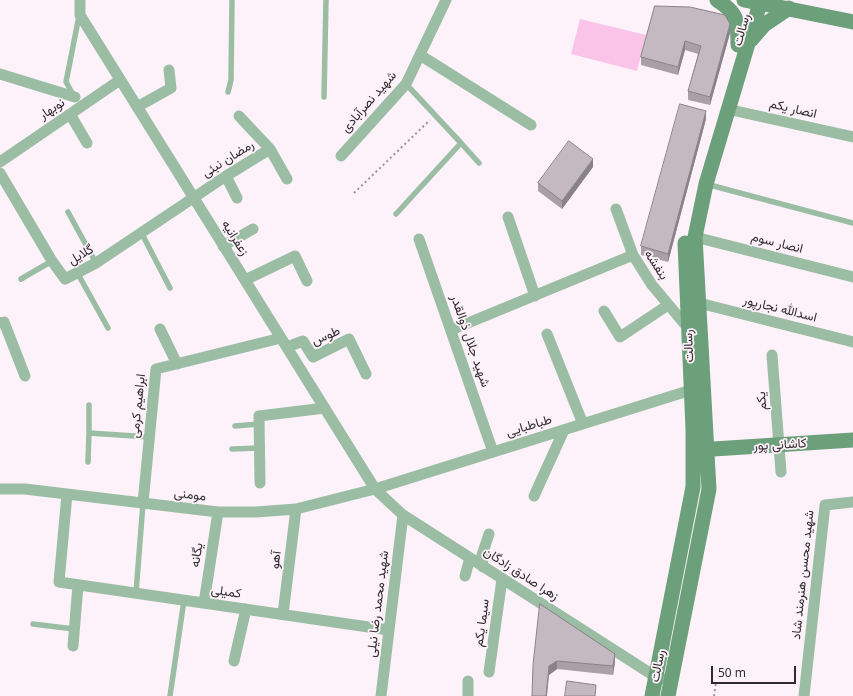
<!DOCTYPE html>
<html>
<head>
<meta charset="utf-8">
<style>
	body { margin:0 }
	#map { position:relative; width:853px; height:696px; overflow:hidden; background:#fef2fa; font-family:"Noto Sans",sans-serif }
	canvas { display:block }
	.scale { position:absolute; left:711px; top:666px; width:85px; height:18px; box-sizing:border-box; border:2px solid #302c2e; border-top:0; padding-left:5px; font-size:12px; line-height:14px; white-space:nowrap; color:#302c2e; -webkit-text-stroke:3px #fef2fa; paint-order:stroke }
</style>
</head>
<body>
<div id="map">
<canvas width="853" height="696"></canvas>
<div class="scale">50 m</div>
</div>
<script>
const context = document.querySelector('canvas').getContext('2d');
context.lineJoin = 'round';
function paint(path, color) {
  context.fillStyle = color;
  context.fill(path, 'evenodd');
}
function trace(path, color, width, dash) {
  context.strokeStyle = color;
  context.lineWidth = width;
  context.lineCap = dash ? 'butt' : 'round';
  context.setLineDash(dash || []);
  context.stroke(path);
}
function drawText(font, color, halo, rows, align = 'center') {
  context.font = font + ' "Noto Sans",Vazirmatn,sans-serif';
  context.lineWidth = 3.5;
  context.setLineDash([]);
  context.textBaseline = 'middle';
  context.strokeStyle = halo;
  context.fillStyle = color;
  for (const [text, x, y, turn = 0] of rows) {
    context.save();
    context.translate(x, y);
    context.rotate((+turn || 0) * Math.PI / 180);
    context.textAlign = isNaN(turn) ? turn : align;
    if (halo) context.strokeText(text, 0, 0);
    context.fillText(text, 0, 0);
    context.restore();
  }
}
paint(new Path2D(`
	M580,19L646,35L637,71L571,54Z`), '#fac4e8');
trace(new Path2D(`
	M354,193L430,120
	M714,696L716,682`), '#9a9297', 2, [2, 3]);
trace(new Path2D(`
	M228,92L231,80L232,0
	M74,96L66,82L79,16
	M324,97L326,0
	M461,143L479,163
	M706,184L853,223
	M68,212L96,263
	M396,214L461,143L406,84
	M141,232L170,288
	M78,274L108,328
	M21,279L52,261
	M89,405V433L149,437
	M235,426L259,424
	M232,449L260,448
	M88,462L89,433
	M136,593L143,503
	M33,624L74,629
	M170,696L184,600`), '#9abda3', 5.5);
trace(new Path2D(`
	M80,0V15L375,489L403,515L656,677L671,681
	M420,55L531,125
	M0,74L75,97
	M137,107L171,88L169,70
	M727,109L853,137
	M70,114L87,143
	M239,116L270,149
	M341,156L406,84L446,0
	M0,162L120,80
	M0,173L52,261L65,279L96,263L226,176L270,149L287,179
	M226,176L237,198
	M616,209L633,255L652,285L688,328
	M508,217L535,296
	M695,237L853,277
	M419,239L493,452
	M223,246L253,229
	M245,280L295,256L307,281
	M699,303L853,342
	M604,311L620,337L668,305
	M0,323L4,322L25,376
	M160,329L177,364
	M451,330L633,255
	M547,334L583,424
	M287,347L303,341L313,357L349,339L366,374
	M772,355L781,472
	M260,483L259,416L325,408
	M0,489H25L218,512H256L296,509L375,489L691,390
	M67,494L59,582L389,630
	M534,496L564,430
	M143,503L156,369L281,338
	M483,567L482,555L489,534
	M465,576L470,558
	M204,603L218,512
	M283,614L296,509
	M73,646L78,585
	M234,661L246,609
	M489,672L502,579
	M468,681V696
	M381,696L403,515
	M804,696L825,505L853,502`), '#9abda3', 11);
trace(new Path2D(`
	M717,0C738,13 738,21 738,45
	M744,0L853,22
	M751,40L764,25L789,8
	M698,450L853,440
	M652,696L693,487V429L685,243
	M668,696L709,489L695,237L706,184L761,0`), '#6ba07a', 15);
paint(new Path2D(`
	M655,6L730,33L710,105L688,100V91L698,54L685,50L678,75L641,65V57Z
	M706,119L668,262L641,255V246Z
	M593,167L562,209L538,191V183Z
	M540,604L615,662L613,675L557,669L549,675Z`), '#a99fa5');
paint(new Path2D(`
	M730,24V33L710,105V97Z
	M685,41V50L678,75V67Z
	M706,111V119L668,262V254Z
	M593,159V167L562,209V201Z
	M615,654V662L613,675V666Z
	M557,661V669L549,675L547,696H546L549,666Z`), '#898286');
const building = new Path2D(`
	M655,6L690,7L725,15L730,24L710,97L688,91L701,46L685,41L678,67L641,57Z
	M680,104L706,111L668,254L641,246Z
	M569,141L593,159L562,201L538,183Z
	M540,604L615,654L613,666L557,661L549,666L546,696H532L533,665Z
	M567,681L596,685L595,696H565Z`);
paint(building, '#c4b9c0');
trace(building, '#898286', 1);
drawText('13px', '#302c2e', '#fef2fa', [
	["رسالت",742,30,-74],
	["شهید نصرآبادی",369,102,-49],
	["نوبهار",52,109,-34],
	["انصار یکم",793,109,13],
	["رمضان نبئی",228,159,-32],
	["زعفرانیه",235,238,58],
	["انصار سوم",777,243,14],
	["گلایل",81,255,-30],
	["بنفشه",656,265,57],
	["اسدالله نجارپور",780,309,14],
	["طوس",326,336,-23],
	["شهید جلال ذوالقدر",470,341,71],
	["رسالت",689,346,-92],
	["یکم",762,401,-95],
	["ابراهیم کرمی",138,406,-84],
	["طباطبایی",529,426,-17],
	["کاشانی پور",780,445,-3],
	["مومنی",190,495,7],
	["یگانه",197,555,-81],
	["آهو",276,560,-83],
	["زهرا صادق زادگان",521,574,33],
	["شهید محسن هنرمند شاد",803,575,-84],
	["کمیلی",226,592,8],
	["شهید محمد رضا نیلی",378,604,-83],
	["سیما یکم",482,623,-82],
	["رسالت",658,666,-79]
]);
</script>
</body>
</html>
